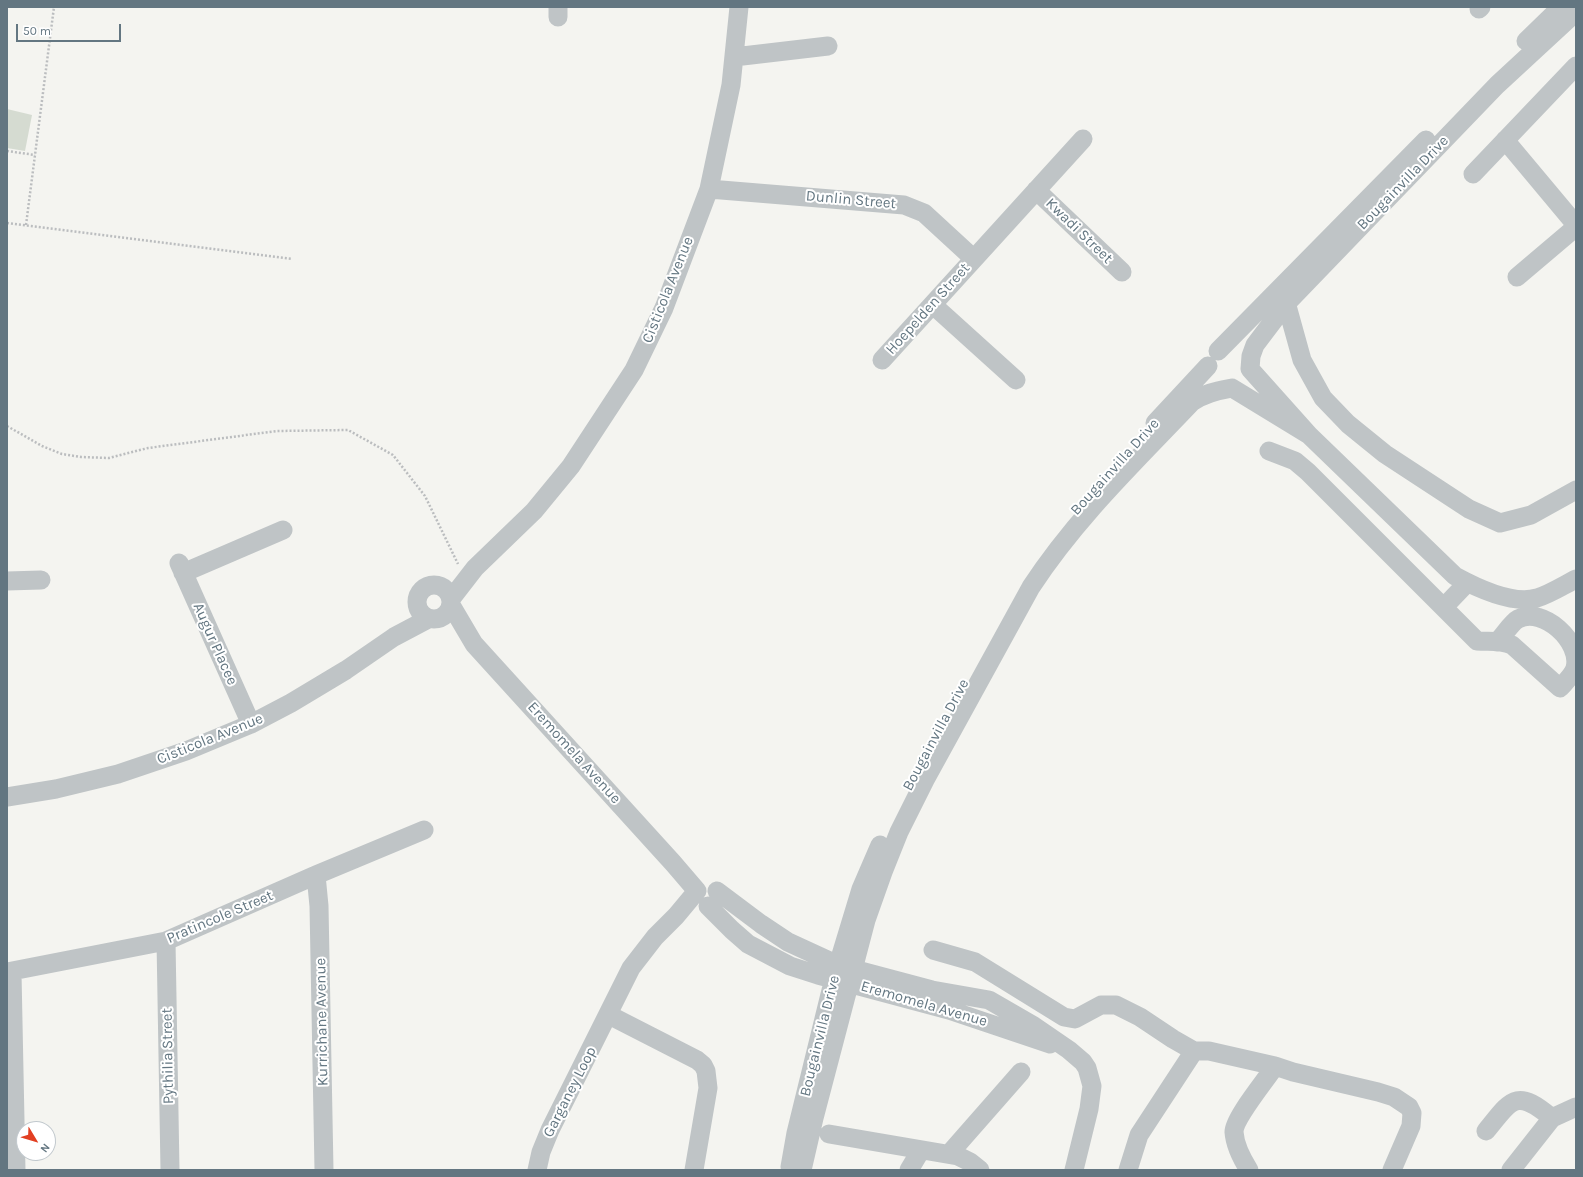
<!DOCTYPE html>
<html>
<head>
<meta charset="utf-8">
<style>
	body { margin:0 }
	#map { position:relative; width:1583px; height:1177px; overflow:hidden; background:#f4f4f0; font-family:Karla,sans-serif }
	canvas { display:block }
	.frame { position:absolute; inset:0; border:8px solid #637681; pointer-events:none }
	.north { position:absolute; left:16px; top:1121px; width:40px; height:40px; box-sizing:border-box; background:#fff; border:1px solid #c1c8cd; border-radius:50%; rotate:128deg; font-size:11px; font-weight:700; line-height:16px; text-align:center; color:#637681 }
	.north::after { content:''; display:block; margin:auto; width:14px; height:18px; background:#e23f22; clip-path:polygon(50% 0,100% 100%,50% 72%,0 100%) }
	.scale { position:absolute; left:16px; top:24px; width:105px; height:18px; box-sizing:border-box; border:2px solid #637681; border-top:0; padding-left:5px; font-size:12px; line-height:14px; white-space:nowrap; color:#637681; -webkit-text-stroke:3px #fff; paint-order:stroke }
</style>
</head>
<body>
<div id="map">
<canvas width="1583" height="1177"></canvas>
<div class="frame"></div>
<div class="north">N</div>
<div class="scale">50 m</div>
</div>
<script>
const context = document.querySelector('canvas').getContext('2d');
context.lineJoin = 'round';
function paint(path, color) {
  context.fillStyle = color;
  context.fill(path, 'evenodd');
}
function trace(path, color, width, dash) {
  context.strokeStyle = color;
  context.lineWidth = width;
  context.lineCap = dash ? 'butt' : 'round';
  context.setLineDash(dash || []);
  context.stroke(path);
}
function drawText(font, color, halo, rows, align = 'center') {
  context.font = font + ' Karla,sans-serif';
  context.lineWidth = 4;
  context.setLineDash([]);
  context.textBaseline = 'middle';
  context.strokeStyle = halo;
  context.fillStyle = color;
  for (const [text, x, y, turn = 0] of rows) {
    context.save();
    context.translate(x, y);
    context.rotate((+turn || 0) * Math.PI / 180);
    context.textAlign = isNaN(turn) ? turn : align;
    if (halo) context.strokeText(text, 0, 0);
    context.fillText(text, 0, 0);
    context.restore();
  }
}
paint(new Path2D(`
	M7,109L32,115L25,151L7,148Z`), '#d5dbd1');
trace(new Path2D(`
	M7,151L35,155
	M7,223L292,259
	M26,225L54,7
	M7,426L42,446L62,454L81,457L109,458L148,448L277,431L348,430L393,455L425,496L458,564`), '#bbbdbf', 2.5, [2, 2]);
trace(new Path2D(`
	M558,7V17
	M1479,9L1481,7
	M1576,12L1497,85L1286,304L1255,345L1251,356L1250,369L1309,435L1455,576C1477,588 1512,605 1537,598C1550,594 1564,585 1576,579
	M1526,41L1561,7
	M734,57L828,46
	M1505,140L1576,225
	M1473,174L1576,66
	M709,189L904,205L924,213L974,259
	M1036,190L1122,272
	M1517,277L1576,227
	M1284,295L1302,360L1323,398L1348,424L1385,454L1469,509L1500,523L1531,515L1576,490
	M933,305L1016,380
	M1218,351L1426,140
	M882,360L1083,139
	M1155,423L1208,366
	M1269,451L1295,461L1308,472L1477,641C1489,642 1500,640 1512,645L1560,688C1565,682 1573,675 1575,668C1582,642 1543,606 1518,619C1512,622 1503,636 1497,642
	M179,563L251,724
	M183,573L283,530
	M7,581L41,580
	M417 602a17 17 0 1 1 34 0a17 17 0 1 1-34 0Z
	M451,599L475,568L534,511L571,466L634,370L664,308L709,189L731,85L739,7
	M451,605L474,644L673,863L697,891
	M1444,607L1467,583
	M7,797L56,789L118,774L186,751L251,724L291,703L346,670L394,637L428,619
	M316,875L319,906L324,1170
	M717,891L761,924L788,942L838,965L932,990L989,1000L1034,1026L1069,1050L1083,1062L1087,1068L1092,1086L1089,1109L1074,1170
	M708,906L732,930L748,944L790,966L818,975L949,1010L1050,1044
	M166,941L170,1170
	M933,950L975,962L1064,1017L1075,1019L1101,1005H1116L1140,1017L1173,1039L1194,1051H1209L1275,1066
	M7,972L166,941L316,875L424,830
	M12,973L16,1170
	M609,1015L697,1060L703,1065L706,1071L708,1088L694,1170
	M1486,1131C1512,1099 1516,1088 1552,1118
	M829,1134L958,1156L970,1162L980,1170
	M949,1154L1021,1072
	M790,1167L796,1133L834,978L861,889L880,845
	M537,1170L541,1152L550,1130L631,968L655,937L676,916L696,892
	M802,1170L814,1118L866,920L883,872L899,832L925,780L1031,587C1076,518 1136,461 1192,402C1205,393 1217,391 1232,388L1309,435
	M909,1170L921,1150
	M1128,1170L1139,1135L1194,1051
	M1249,1170C1242,1159 1235,1146 1234,1132C1234,1118 1266,1080 1275,1066L1293,1072L1378,1092L1394,1097L1409,1107L1412,1113L1411,1126L1392,1170
	M1511,1170L1552,1118L1576,1107`), '#bfc4c6', 19);
drawText('15px', '#637681', '#fff', [
	["Bougainvilla Drive",1403,183,-46],
	["Dunlin Street",851,200,5],
	["Kwadi Street",1079,231,44],
	["Cisticola Avenue",668,290,-68],
	["Hoepelden Street",928,309,-48],
	["Bougainvilla Drive",1115,467,-48],
	["Augur Placee",215,644,66],
	["Bougainvilla Drive",936,735,-62],
	["Cisticola Avenue",210,739,-22],
	["Eremomela Avenue",574,753,48],
	["Pratincole Street",220,917,-23],
	["Eremomela Avenue",924,1004,16],
	["Kurrichane Avenue",322,1022,-91],
	["Bougainvilla Drive",820,1036,-76],
	["Pythilia Street",168,1056,-91],
	["Garganey Loop",570,1092,-63]
]);
</script>
</body>
</html>
